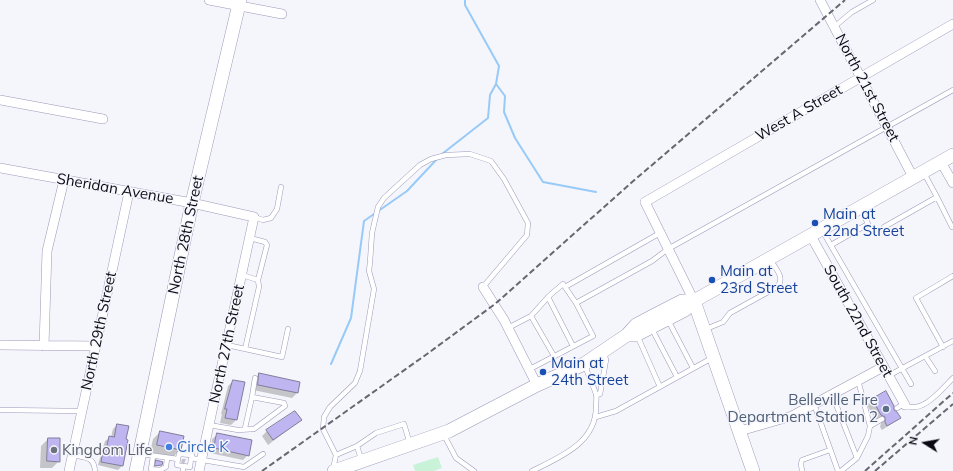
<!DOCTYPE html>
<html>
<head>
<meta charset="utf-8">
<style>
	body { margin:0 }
	#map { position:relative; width:953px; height:471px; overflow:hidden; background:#f5f5fc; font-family:Mulish,sans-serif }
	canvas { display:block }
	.north { position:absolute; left:905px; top:423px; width:40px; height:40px; -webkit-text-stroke:3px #f5f5fc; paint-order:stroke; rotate:281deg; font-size:11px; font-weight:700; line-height:16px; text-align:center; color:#0b0914 }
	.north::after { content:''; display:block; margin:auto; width:14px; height:18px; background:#0b0914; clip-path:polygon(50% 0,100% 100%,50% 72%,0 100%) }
</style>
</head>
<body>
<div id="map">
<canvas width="953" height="471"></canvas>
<div class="north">N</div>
</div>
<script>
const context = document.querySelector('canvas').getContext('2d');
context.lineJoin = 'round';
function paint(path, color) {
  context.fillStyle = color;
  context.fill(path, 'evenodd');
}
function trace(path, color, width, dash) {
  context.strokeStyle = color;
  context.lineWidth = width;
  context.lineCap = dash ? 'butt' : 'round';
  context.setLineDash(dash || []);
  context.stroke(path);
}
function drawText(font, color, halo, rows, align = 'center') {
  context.font = font + ' Mulish,sans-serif';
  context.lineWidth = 3;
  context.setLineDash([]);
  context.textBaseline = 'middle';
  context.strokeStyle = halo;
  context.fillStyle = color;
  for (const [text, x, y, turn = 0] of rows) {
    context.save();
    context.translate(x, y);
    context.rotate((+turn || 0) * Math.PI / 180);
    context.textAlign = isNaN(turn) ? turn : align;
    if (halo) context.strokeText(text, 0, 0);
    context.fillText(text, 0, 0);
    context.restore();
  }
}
paint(new Path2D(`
	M438,457L442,468L434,471H415L413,465Z`), '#c9f3d8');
paint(new Path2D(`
	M259,374L297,393L292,398L253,390L254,379Z
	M233,381L236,420L231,425L220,423L222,414H221L228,386Z
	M872,400L893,411L900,418L882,430L880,427L881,423L876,420L867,405Z
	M301,420L268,445L262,436L267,431Z
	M117,425L125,440L127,441L122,466L118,470L98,465L105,441L111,437L113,429Z
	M160,432L182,437L180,450L173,457L150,452L153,439Z
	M218,434L248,455L243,460L210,453L212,439Z
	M48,439L59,461L52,468H40L41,446Z
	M182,459H186L184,464L181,463Z`), '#0003');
trace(new Path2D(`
	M465,0V5L499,66L496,84L505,96L504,112L515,138L543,182L596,192
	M442,154L488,118L490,95L496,84
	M331,364L351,318L364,221L407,191L437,159`), '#98caf7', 2);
const building = new Path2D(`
	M259,373L300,382L298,393L258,385Z
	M233,380L245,382L237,420L225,418L227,409H225Z
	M886,391L894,406V410L897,412L901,418L887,426L885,422V417L881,415L872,399Z
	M295,411L302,420L273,440L266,430Z
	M117,424L129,426L126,439L128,440L123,466L101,462L103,450H106L109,436L114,437Z
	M160,431L184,436L181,450L157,445Z
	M217,433L252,440L249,456L214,448Z
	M48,438H60V462L47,461Z
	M156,460L163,462L162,465L155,466Z`);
paint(building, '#bfb6f1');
trace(building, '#807c9b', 1);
const lane = new Path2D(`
	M834,27L852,12L873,0
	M937,197L952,227
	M254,217L263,220L271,218L277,209L281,187
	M884,227L937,197L924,173
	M822,230L911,384
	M250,238L265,242L267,245L258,280
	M831,245L868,224L861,209
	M242,275L258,280L259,287L245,349
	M565,287L660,233
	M548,297L573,346
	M531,316L554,356
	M668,320L693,368
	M508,328L531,316L549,296L563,284L576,303L652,261L668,249L953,90
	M652,329L677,377
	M706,329L723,322L730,313L777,287C786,278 775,268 770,259
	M637,335L660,387
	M227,345L282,357L288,329
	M943,347L916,298L953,276
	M925,356L935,371
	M530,369L593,336L576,303
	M888,376L953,341
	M832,394L857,458L841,471
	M596,395L600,394L606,360L604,352
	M814,404L838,471
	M905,405C922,415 942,389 953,378
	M897,408L904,404
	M0,410L82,411
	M596,417L616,411L712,358
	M209,425L238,430L254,429L285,406L284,403L252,397L255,378
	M870,426L882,419
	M245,428L252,397
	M444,435L456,458L474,471
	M357,446L361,459
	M141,454L178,459L177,465L183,466V471
	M72,455C85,458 94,456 95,471
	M336,455L323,429L324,417L330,407L355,383L360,371L374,289L369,271L370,262L372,233L378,207L384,198L420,165L431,159L446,155L470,154L491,161L504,179L528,223L527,235L483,287
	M153,456L151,469L160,470L166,467L167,458
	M857,458L868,436L870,426L858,380
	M178,459L179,454L192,455L191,458
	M183,466L190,467L191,458L244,467L263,454
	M333,469L336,455L357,446L376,433L404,424L410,444
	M532,471C560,457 596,443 596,407C596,403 597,398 596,394C593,385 588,375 585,365
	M802,471L801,464L802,460L830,450`);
const street = new Path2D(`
	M209,0L282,14
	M820,0L913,177
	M0,100L103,119
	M941,162L953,183
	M0,168L192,203L254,217L199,471
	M811,236L905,405
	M483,287L504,320L537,385
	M694,301L645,202L953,24
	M0,345L96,346
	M44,346L47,251L64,180
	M740,431L792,416L883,367
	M69,471L129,192`);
const secondary = new Path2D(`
	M694,301L753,471
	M627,335H636L685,310L694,301L953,155
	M136,471L192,203L240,0
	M334,471L449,431L537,385L584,364L627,335L636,325L651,317L682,301H694`);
trace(lane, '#9c98b8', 5.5);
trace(street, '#9c98b8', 10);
trace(secondary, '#9c98b8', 14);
trace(lane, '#fff', 4.5);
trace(street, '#fff', 9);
trace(secondary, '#fff', 13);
trace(new Path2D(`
	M262,471L427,354L495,304L631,183L845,0
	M865,471L953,393
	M875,471L953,404`), '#686770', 2, [6, 3]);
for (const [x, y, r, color] of [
	[815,223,4,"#1a4fb4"],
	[712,280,4,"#1a4fb4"],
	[543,372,4,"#1a4fb4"],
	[886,409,4,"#5c6f8a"],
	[169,447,4,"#3f7fe0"],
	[54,450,4,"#6b7280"]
]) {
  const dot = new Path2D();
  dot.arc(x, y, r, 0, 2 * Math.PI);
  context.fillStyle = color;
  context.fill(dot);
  trace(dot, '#f5f5fc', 1.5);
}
drawText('15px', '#0b0914', '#f5f5fc', [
	["North 21st Street",867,88,62],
	["West A Street",799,113,-30],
	["Sheridan Avenue",115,189,10],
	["North 28th Street",186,235,-78],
	["South 22nd Street",858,321,61],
	["North 29th Street",99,331,-78],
	["North 27th Street",227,344,-78]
]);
drawText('15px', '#164399', '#f5f5fc', [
	["Main at",823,214],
	["22nd Street",823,231],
	["Main at",720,271],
	["23rd Street",720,288],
	["Main at",551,363],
	["24th Street",551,380]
], 'left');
drawText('15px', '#4e5e75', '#f5f5fc', [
	["Belleville Fire",878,400],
	["Department Station 2",878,417]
], 'right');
drawText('15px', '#366cbe', '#f5f5fc', [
	["Circle K",177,447]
], 'left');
drawText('15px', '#5b616d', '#f5f5fc', [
	["Kingdom Life",62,450]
], 'left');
</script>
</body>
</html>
